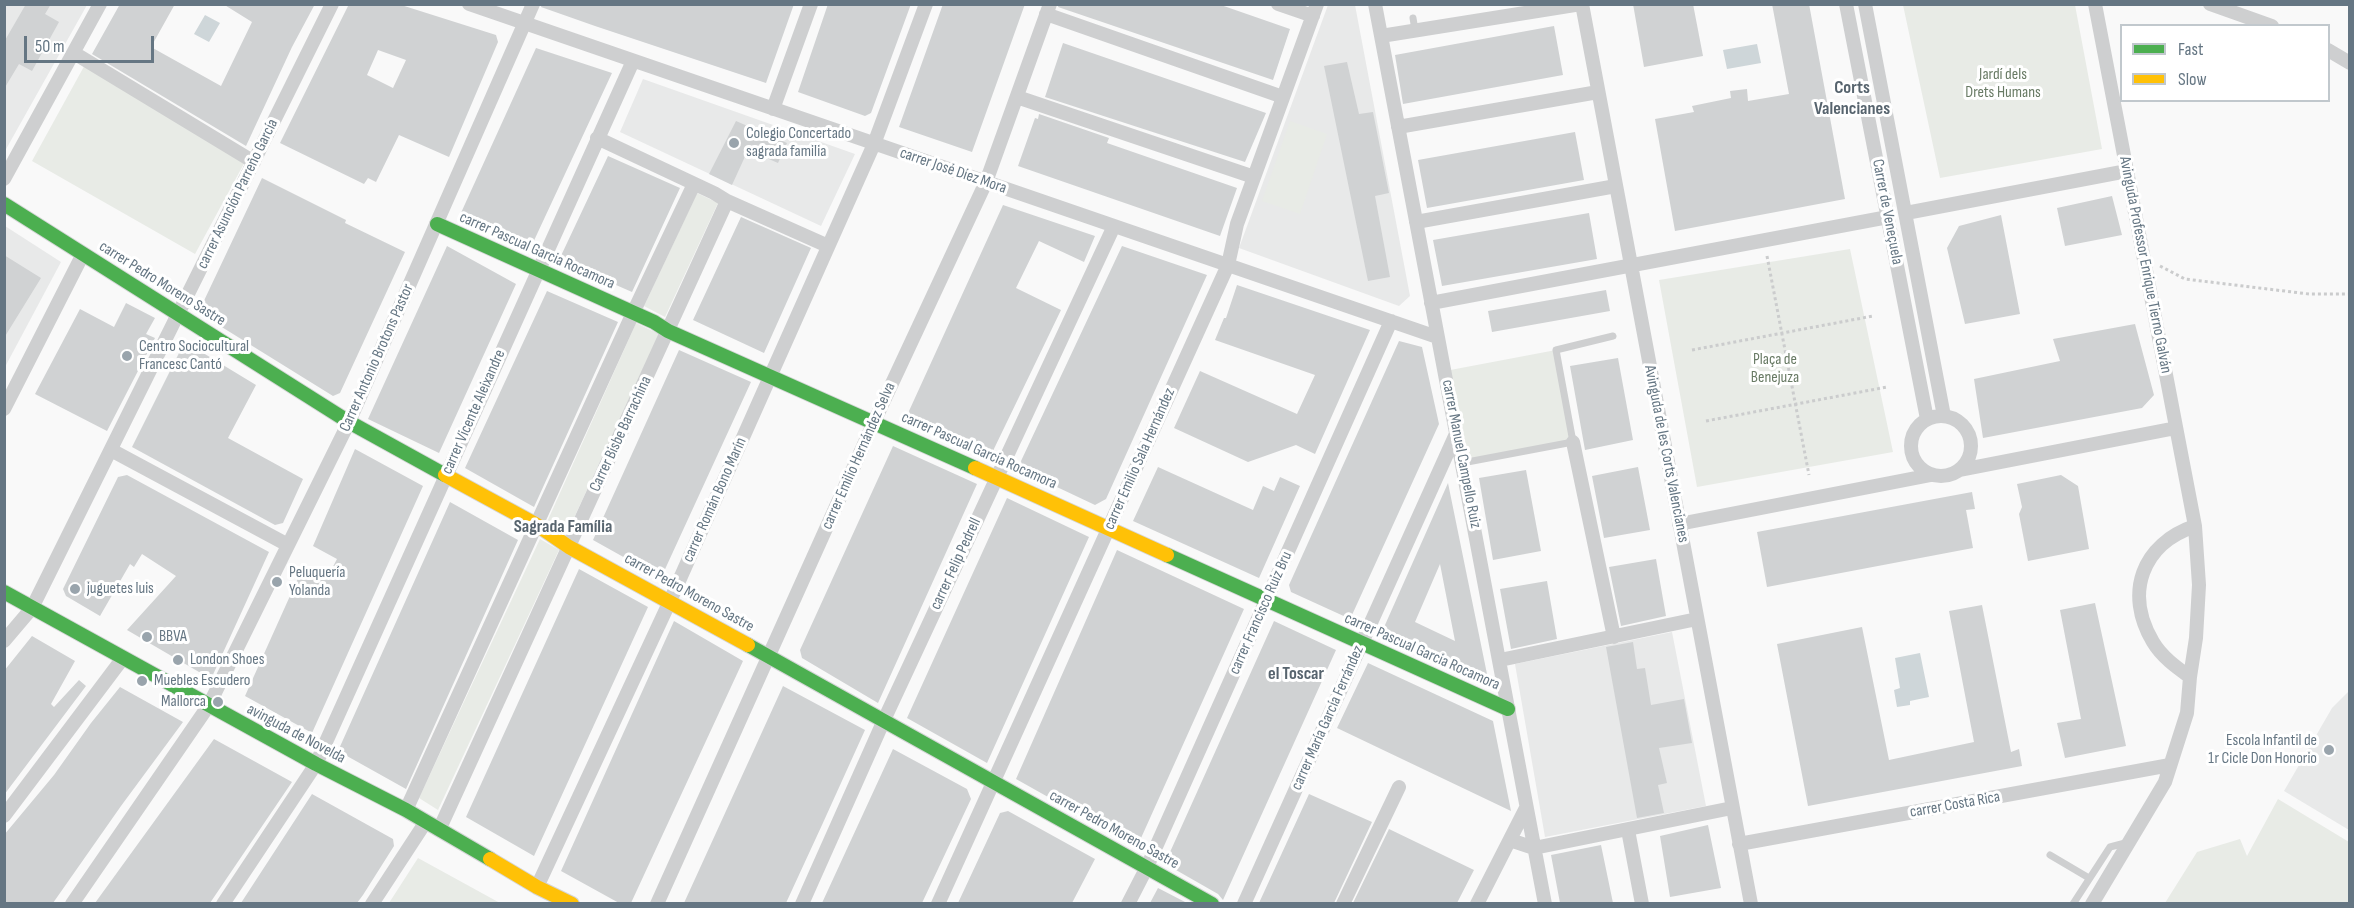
<!DOCTYPE html>
<html>
<head>
<meta charset="utf-8">
<style>
	body { margin:0 }
	#map { position:relative; width:2354px; height:908px; overflow:hidden; background:#f9f9f9; font-family:"Sofia Sans Condensed",sans-serif }
	canvas { display:block }
	.frame { position:absolute; inset:0; border:6px solid #657683; pointer-events:none }
	.legend { position:absolute; left:2120px; top:24px; width:210px; height:78px; box-sizing:border-box; background:#fff; border:2px solid #c1c8cd; margin:0; padding:8px 10px; list-style:none; font-size:18px; color:#657683 }
	.legend li { display:flex; align-items:center; gap:12px; height:30px }
	.legend b { width:30px; border:2px solid #c1c8cd }
	.scale { position:absolute; left:24px; top:36px; width:130px; height:27px; box-sizing:border-box; border:3px solid #657683; border-top:0; padding-left:8px; font-size:18px; line-height:21px; white-space:nowrap; color:#657683; -webkit-text-stroke:4px #fff; paint-order:stroke }
</style>
</head>
<body>
<div id="map">
<canvas width="2354" height="908"></canvas>
<div class="frame"></div>
<ul class="legend">
<li><b style="height:8px;background:#4caf50"></b>Fast</li>
<li><b style="height:8px;background:#ffc107"></b>Slow</li>
</ul>
<div class="scale">50 m</div>
</div>
<script>
const context = document.querySelector('canvas').getContext('2d');
context.lineJoin = 'round';
function paint(path, color) {
  context.fillStyle = color;
  context.fill(path, 'evenodd');
}
function trace(path, color, width, dash) {
  context.strokeStyle = color;
  context.lineWidth = width;
  context.lineCap = dash ? 'butt' : 'round';
  context.setLineDash(dash || []);
  context.stroke(path);
}
function drawText(font, color, halo, rows, align = 'center') {
  context.font = font + ' "Sofia Sans Condensed",sans-serif';
  context.lineWidth = 6;
  context.setLineDash([]);
  context.textBaseline = 'middle';
  context.strokeStyle = halo;
  context.fillStyle = color;
  for (const [text, x, y, turn = 0] of rows) {
    context.save();
    context.translate(x, y);
    context.rotate((+turn || 0) * Math.PI / 180);
    context.textAlign = isNaN(turn) ? turn : align;
    if (halo) context.strokeText(text, 0, 0);
    context.fillText(text, 0, 0);
    context.restore();
  }
}
paint(new Path2D(`
	M5,5H87L5,151Z
	M1328,5H1355L1410,296L1399,306L1239,248Z
	M643,79L855,154L821,226L620,132Z
	M5,226L61,262L5,367Z
	M1672,632L1706,806L1545,837L1515,664Z
	M2349,691V830L2284,791L2332,708Z`), '#e8e9e9');
paint(new Path2D(`
	M1903,5H2075L2102,149L1940,178Z
	M87,61L247,158L195,254L32,161Z
	M1290,121L1327,134L1300,214L1262,201Z
	M697,193L718,203L665,317L644,306Z
	M1850,249L1893,452L1697,487L1659,280Z
	M636,323L659,334L567,533L547,522Z
	M1556,350L1573,442L1462,463L1445,371Z
	M540,539L559,550L438,810L419,798Z
	M2278,799L2349,842V903H2165L2197,852L2240,839L2247,856Z
	M418,858L500,903H389Z`), '#e8ebe6');
paint(new Path2D(`
	M205,15L220,23L209,42L194,34Z
	M1757,44L1761,63L1727,69L1723,50Z
	M1920,653L1929,697L1910,701V705L1897,707L1894,690L1900,688L1895,658Z`), '#ced6d9');
paint(new Path2D(`
	M26,4H51L45,14L59,22L32,71L19,64L4,89V42Z
	M120,4H175L151,47L221,86L252,22L223,4H315L292,47L246,146L92,54Z
	M349,4H398L496,35L498,42L449,157L399,135L376,182L368,178L364,184L280,143ZM378,50L406,60L393,88L367,75Z
	M542,4H794L766,83L595,26L541,7Z
	M828,4H911L871,113L865,116L798,92Z
	M943,4H1025L972,152L899,127Z
	M1059,4H1218L1290,29L1273,80L1058,7Z
	M1633,4H1693L1703,56L1644,67Z
	M1772,4H1809L1845,199L1675,231L1655,119L1694,112L1692,106L1731,98L1730,91L1747,89L1748,101L1789,94Z
	M1554,26L1563,75L1403,104L1395,55Z
	M1063,43L1266,113L1245,162L1045,97Z
	M536,48L612,73L531,247L460,215Z
	M1347,62L1359,114L1373,112L1389,193L1375,196L1390,277L1368,281L1324,66Z
	M1039,114L1109,138L1107,143L1237,188L1220,236L1018,166L1035,118L1038,119Z
	M736,121L787,143L778,163L748,150L732,185L709,174Z
	M1575,132L1584,180L1427,208L1418,160Z
	M608,156L680,188L632,292L559,260Z
	M262,178L346,220L345,223L405,252L340,393L333,396L204,316L201,307Z
	M2112,196L2122,235L2065,246L2057,208Z
	M1003,205L1095,236L1084,262L1039,241L1016,288L1061,310L991,455L912,421L909,411Z
	M1589,213L1597,259L1442,286L1433,240Z
	M2001,215L2020,314L1965,324L1947,248L1959,226Z
	M741,217L811,248L764,353L693,320Z
	M447,246L516,284L439,453L368,419Z
	M1122,246L1207,275L1106,499L1095,505L1023,471L1021,461Z
	M4,255L41,278L4,338Z
	M1237,285L1370,330L1315,454L1296,445L1248,462L1174,428L1200,371L1297,414L1315,375L1215,340L1224,318H1226Z
	M1606,290L1610,311L1492,332L1488,311Z
	M547,291L618,322L534,507L465,468Z
	M126,303L155,318L146,334L155,338L107,431L35,394L80,309L114,327Z
	M2135,324L2154,395L2142,408L1983,438L1974,379L2060,361L2053,339Z
	M1399,341L1422,347L1439,424L1352,615L1348,618L1291,592L1289,585Z
	M190,345L256,385L228,438L303,479L283,523L275,525L132,447L182,347Z
	M679,350L751,382L661,578L593,540Z
	M1618,358L1633,440L1585,450L1570,366Z
	M893,446L977,484L878,703L802,658L800,650Z
	M355,449L423,486L312,733L245,696L303,567L327,578L337,559L313,546Z
	M1158,467L1253,510L1263,486L1274,491L1280,477L1300,486L1259,578L1133,521Z
	M1638,467L1650,530L1604,538L1592,476Z
	M1526,470L1541,551L1493,560L1479,478Z
	M127,475L269,552L211,679L127,630L176,576L142,554L134,567L130,564L100,616L66,596L63,589L118,477Z
	M2061,475L2078,486L2089,549L2028,561L2019,514L2022,507L2017,484Z
	M1448,483L1487,674L1479,679L1381,634ZM1440,564L1455,641L1415,622Z
	M1972,492L1975,509L1966,510L1973,548L1767,587L1757,532Z
	M1007,498L1089,537L987,763L907,718Z
	M450,502L518,540L406,789L338,751Z
	M1117,550L1244,609L1137,847L1016,779Z
	M1656,559L1666,616L1621,626L1609,567Z
	M579,569L648,607L534,856L466,817Z
	M1547,581L1557,639L1511,649L1500,589Z
	M2095,603L2126,746L2065,758L2057,723L2081,719L2060,610Z
	M1982,605L2011,752L2019,749L2022,766L1808,806L1777,644L1862,627L1889,760L1974,742L1949,611Z
	M674,621L743,661L631,903H619L561,871Z
	M1274,621L1336,650L1223,900L1218,894L1169,866L1170,864L1166,861Z
	M32,636L75,661L51,704L54,707L79,680L86,686L4,795V671Z
	M1633,642L1637,669L1645,668L1651,705L1684,699L1692,743L1659,748L1667,783L1658,785L1664,813L1637,818L1606,647Z
	M1368,663L1493,721L1511,811L1337,728Z
	M783,686L865,730L822,825L786,903H684Z
	M120,687L183,722L121,806L53,903H4V835L54,775L91,723Z
	M214,739L292,782L210,903H95Z
	M893,749L967,789L971,799L922,903H822Z
	M312,794L393,839L394,846L363,895L357,903H241Z
	M1309,794L1372,822L1334,903H1259Z
	M1008,811L1095,859L1072,903H958L1000,813Z
	M1708,825L1721,888L1670,897L1660,836Z
	M1389,829L1474,870L1457,903H1353Z
	M1601,845L1613,903H1560L1551,855Z
	M1158,888L1187,903H1150Z`), '#d0d2d3');
const fast = new Path2D(`
	M4,204L349,422L445,475
	M437,224L654,322L668,331L975,468
	M1167,555L1508,709
	M4,592L316,764L406,810L490,859
	M748,645L1212,904`);
const slow = new Path2D(`
	M975,468L1167,555
	M445,475L537,525L569,547L748,645
	M490,859L537,887L572,904`);
trace(fast, '#d5d6d7', 16);
trace(slow, '#d5d6d7', 16);
trace(new Path2D(`
	M1767,256L1809,475
	M2160,266L2185,279L2309,294H2350
	M1692,350L1873,316
	M1706,421L1887,387`), '#cbcccd', 3, [3, 3]);
trace(new Path2D(`
	M1413,18L1415,30
	M1462,463L1573,442L1556,350L1613,336
	M2050,855L2089,878
	M2073,904L2110,847L2129,842`), '#cecfd0', 7);
trace(new Path2D(`
	M469,4L1437,337
	M1278,4L1313,16
	M1375,4L1545,904
	M1582,4L1751,904
	M1846,4L1927,419
	M1865,4L1944,416
	M2210,4L2272,26
	M1046,14L1283,97
	M1381,36L1581,4
	M2328,50L2350,63
	M74,53L254,162
	M1017,97L1254,177
	M773,109L811,4
	M1398,127L1598,92
	M597,138L714,193L727,201L828,246
	M4,179L100,4
	M1906,213L2127,171
	M1416,222L1616,186
	M1431,303L1888,217
	M4,409L83,254
	M1911 446a30 30 0 1 1 60 0a30 30 0 1 1-60 0Z
	M1573,442L1614,637
	M111,450L288,545
	M1960,470L2176,428
	M1679,524L1931,475
	M4,641L32,608L332,4
	M1500,660L1697,619
	M2190,677C2176,667 2162,657 2153,642C2124,593 2142,544 2195,526
	M406,810L633,313L694,184
	M4,816L123,658
	M439,830L727,201
	M1628,830L1642,904
	M1510,840L1534,848L1732,808
	M1739,844L2170,765
	M537,887L670,601L874,144L926,4
	M72,904L209,705L349,422L533,4
	M223,904L316,764L633,61
	M372,904L425,823
	M657,904L874,422L986,182L1050,4
	M802,904L884,720L1114,226
	M938,904L1228,265L1237,224L1317,4
	M1128,904L1147,867L1391,321
	M1244,904L1456,434
	M1343,904L1399,787
	M1477,904L1526,808
	M2092,904L2165,782L2187,713L2190,677L2196,638L2199,585L2195,526L2095,4`), '#cecfd0', 14);
trace(fast, '#4caf50', 14);
trace(slow, '#ffc107', 14);
for (const [x, y, r, color] of [
	[734,143,6,"#99a4ac"],
	[127,356,6,"#99a4ac"],
	[277,582,6,"#99a4ac"],
	[75,589,6,"#99a4ac"],
	[147,637,6,"#99a4ac"],
	[178,660,6,"#99a4ac"],
	[142,681,6,"#99a4ac"],
	[218,702,6,"#99a4ac"],
	[2329,750,6,"#99a4ac"]
]) {
  const dot = new Path2D();
  dot.arc(x, y, r, 0, 2 * Math.PI);
  context.fillStyle = color;
  context.fill(dot);
  trace(dot, '#fff', 2);
}
drawText('16px', '#687a64', '#fff', [
	["Jardí dels",2003,75],
	["Drets Humans",2003,93],
	["Plaça de",1775,360],
	["Benejuza",1775,378]
]);
drawText('16px', '#657683', '#fff', [
	["Colegio Concertado",746,134],
	["sagrada familia",746,152],
	["Centro Sociocultural",139,347],
	["Francesc Cantó",139,365],
	["Peluquería",289,573],
	["Yolanda",289,591],
	["juguetes luis",87,589],
	["BBVA",159,637],
	["London Shoes",190,660],
	["Muebles Escudero",154,681],
	["Mallorca",206,702,"right"],
	["Escola Infantil de",2317,741,"right"],
	["1r Cicle Don Honorio",2317,759,"right"]
], 'left');
drawText('16px', '#657683', '#fff', [
	["carrer José Díez Mora",953,171,19],
	["carrer Asunción Parreño García",238,194,-64],
	["Carrer de Veneçuela",1887,212,79],
	["carrer Pascual Garcia Rocamora",537,251,24],
	["Avinguda Professor Enrique Tierno Galván",2145,265,79],
	["carrer Pedro Moreno Sastre",162,284,32],
	["Carrer Antonio Brotons Pastor",377,358,-66],
	["carrer Vicente Aleixandre",474,412,-66],
	["Carrer Bisbe Barrachina",621,434,-65],
	["carrer Pascual Garcia Rocamora",979,451,24],
	["carrer Manuel Campello Ruiz",1461,454,79],
	["Avinguda de les Corts Valencianes",1666,454,79],
	["carrer Emilio Hernández Selva",859,456,-66],
	["carrer Emilio Sala Hernández",1140,459,-66],
	["carrer Román Bono Marín",715,500,-66],
	["carrer Felip Pedrell",956,564,-65],
	["carrer Pedro Moreno Sastre",689,593,29],
	["carrer Francisco Ruiz Bru",1261,613,-66],
	["carrer Pascual Garcia Rocamora",1422,652,24],
	["carrer María García Ferrández",1328,718,-66],
	["avinguda de Novelda",296,734,28],
	["carrer Costa Rica",1955,805,-10],
	["carrer Pedro Moreno Sastre",1114,830,29]
]);
drawText('bold 18px', '#57646e', '#fff', [
	["Corts",1852,88],
	["Valencianes",1852,109],
	["Sagrada Família",563,527],
	["el Toscar",1296,674]
]);
</script>
</body>
</html>
